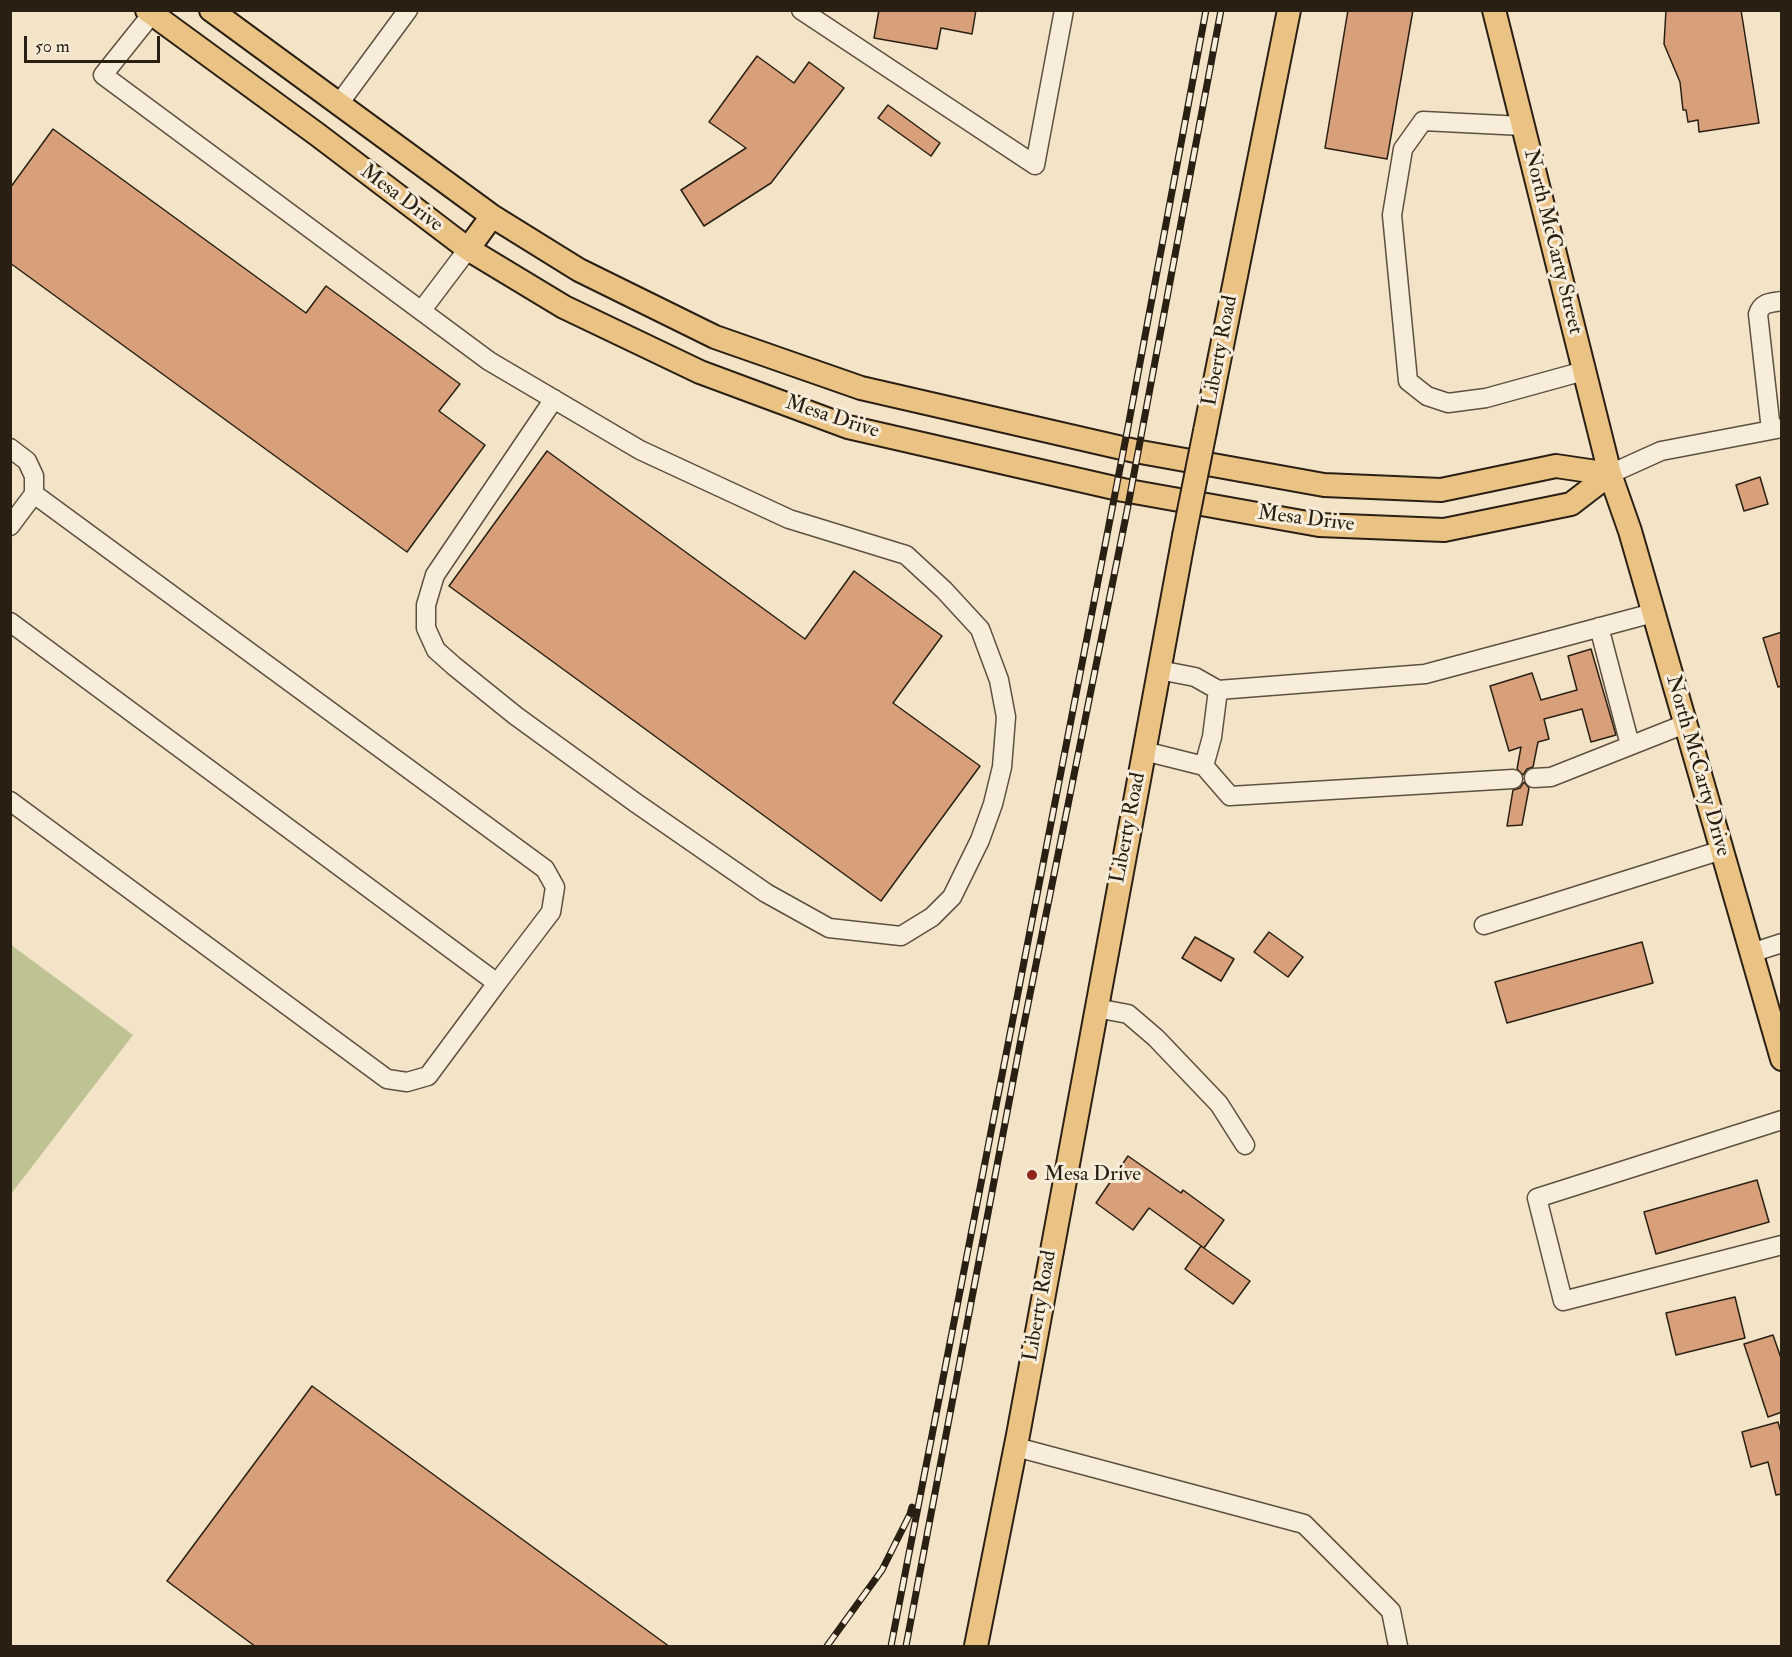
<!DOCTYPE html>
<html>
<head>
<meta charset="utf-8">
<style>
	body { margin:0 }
	#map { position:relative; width:1792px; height:1657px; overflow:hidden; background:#f4e4c7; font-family:"IM FELL Double Pica",serif }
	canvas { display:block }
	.frame { position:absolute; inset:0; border:12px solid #292013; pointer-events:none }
	.scale { position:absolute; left:24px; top:36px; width:136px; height:27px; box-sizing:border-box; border:3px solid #292013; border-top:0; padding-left:8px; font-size:18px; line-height:21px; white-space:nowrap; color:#292013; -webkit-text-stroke:4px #f8eddb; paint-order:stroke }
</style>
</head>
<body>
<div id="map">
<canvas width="1792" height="1657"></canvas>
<div class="frame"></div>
<div class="scale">50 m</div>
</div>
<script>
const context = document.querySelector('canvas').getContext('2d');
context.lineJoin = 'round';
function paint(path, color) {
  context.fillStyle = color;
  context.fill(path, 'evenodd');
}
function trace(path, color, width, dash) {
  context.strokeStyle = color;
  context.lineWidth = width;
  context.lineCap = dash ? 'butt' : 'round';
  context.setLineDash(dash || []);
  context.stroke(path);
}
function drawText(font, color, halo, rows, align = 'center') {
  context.font = font + ' "IM FELL Double Pica",serif';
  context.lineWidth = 6;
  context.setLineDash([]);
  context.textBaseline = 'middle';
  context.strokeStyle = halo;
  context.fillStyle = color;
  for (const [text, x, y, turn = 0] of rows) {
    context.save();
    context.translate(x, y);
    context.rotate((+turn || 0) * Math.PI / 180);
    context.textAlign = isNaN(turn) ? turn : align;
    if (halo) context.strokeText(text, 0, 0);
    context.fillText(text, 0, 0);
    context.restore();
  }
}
paint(new Path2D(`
	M10,944L133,1035L11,1194H10Z`), '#bfc393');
const building = new Path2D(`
	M879,10H976L972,34L941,28L937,49L874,38Z
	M1348,10H1413L1387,159L1325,148Z
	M1666,10H1741L1759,123L1699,132L1698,120L1688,122L1686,110H1683L1680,82L1664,44Z
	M757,56L794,83L809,62L844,88L771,183L704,226L681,190L746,148L709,122Z
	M888,105L940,143L931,156L878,118Z
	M53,129L306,313L326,286L460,384L439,411L485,445L407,552L10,263V188Z
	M547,451L805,639L854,571L942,636L893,703L980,766L881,901L449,586Z
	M1760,477L1768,504L1744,511L1736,485Z
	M1782,632V686L1778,687L1763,638Z
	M1591,649L1616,735L1591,742L1582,709L1544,719L1549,739L1538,742L1533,767L1527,769L1523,775L1517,769L1521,747L1509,751L1490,686L1532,673L1541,700L1577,690L1568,656Z
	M1524,782L1529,788L1522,825L1507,826L1513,790L1520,788Z
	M1269,932L1303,957L1288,977L1254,952Z
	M1195,937L1234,959L1221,981L1182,958Z
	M1642,942L1653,983L1507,1023L1495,982Z
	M1128,1156L1181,1193L1183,1190L1224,1220L1204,1248L1149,1208L1133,1230L1096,1203Z
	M1757,1180L1769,1222L1656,1254L1644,1212Z
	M1201,1246L1250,1281L1233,1304L1185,1269Z
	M1735,1297L1745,1338L1676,1355L1666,1313Z
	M1773,1335L1782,1361V1412L1768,1417L1744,1344Z
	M312,1386L670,1647H256L167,1581Z
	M1778,1422L1782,1436V1494L1776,1495L1768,1462L1751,1467L1742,1432Z`);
paint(building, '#d89f7b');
trace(building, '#292013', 1.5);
const minor = new Path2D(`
	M155,10L103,75L489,361L640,450L789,519L906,555L944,590L980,629L999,680L1006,717L1002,767L993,804L980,840L952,897L932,917L901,936L829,928L766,893L636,803L516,716L454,666L436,650L426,628V605L435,575L554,399
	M801,10L1035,165L1064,10
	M338,105L408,10
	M1523,126L1423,121L1403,149L1392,215L1408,381L1427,396L1448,403L1486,398L1584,371
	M422,310L468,249
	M1771,430L1758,314C1762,302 1770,303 1782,301
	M10,448L27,461L34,476V494L10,526
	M1610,474L1661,451L1782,428
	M34,494L545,869L555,887L551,912L497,983
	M10,622L497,983L428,1076L407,1082L387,1079L10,801
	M1599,627L1630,745
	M1159,670L1195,677L1218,690L1212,737L1204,766
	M1218,690L1425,674L1653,613
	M1144,751L1204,766L1230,796L1513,779
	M1534,778L1551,777L1685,724
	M1484,925L1722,850
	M1751,953L1782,943
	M1096,1008L1128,1014L1156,1038L1219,1104L1245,1145
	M1782,1120L1537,1198L1563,1301L1782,1245
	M1016,1447L1304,1524L1391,1611L1398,1646`);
const major = new Path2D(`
	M147,10L318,135L468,249L564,307L700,372L848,427L1123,490L1319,525L1444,530L1571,504L1610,474
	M211,10L492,216L579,270L715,337L861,388L1135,451L1324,485L1441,490L1556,466L1610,474
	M1494,10L1610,474L1630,531L1782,1059
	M468,249L492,216
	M1205,431L1289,10
	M976,1646L1018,1435L1184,536`);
trace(minor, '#5c5140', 21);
trace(major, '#292013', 26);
trace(minor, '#f8eddb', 18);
trace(major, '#eac284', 22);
const rail = new Path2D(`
	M827,1646L882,1570L910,1514L912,1507
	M891,1646L1128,427L1206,10
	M906,1646L1021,1039L1127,511L1221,10`);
trace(rail, '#292013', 7);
trace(rail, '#f8eddb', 4.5, [14]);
const majorBridge = new Path2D(`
	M1184,536L1205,431`);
trace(majorBridge, '#292013', 26, []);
trace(majorBridge, '#eac284', 22);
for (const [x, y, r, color] of [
	[1032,1175,6,"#8f2418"]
]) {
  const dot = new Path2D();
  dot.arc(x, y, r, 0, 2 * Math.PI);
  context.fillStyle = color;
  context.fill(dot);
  trace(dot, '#f8eddb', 2);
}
drawText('21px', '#292013', '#f8eddb', [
	["Mesa Drive",401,199,37],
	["North McCarty Street",1552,242,76],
	["Liberty Road",1221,351,-79],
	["Mesa Drive",832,418,18],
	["Mesa Drive",1306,520,7],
	["North McCarty Drive",1697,766,74],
	["Liberty Road",1129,828,-79],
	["Liberty Road",1041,1306,-80]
]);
drawText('21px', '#292013', '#f8eddb', [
	["Mesa Drive",1044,1175]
], 'left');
</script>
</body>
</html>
